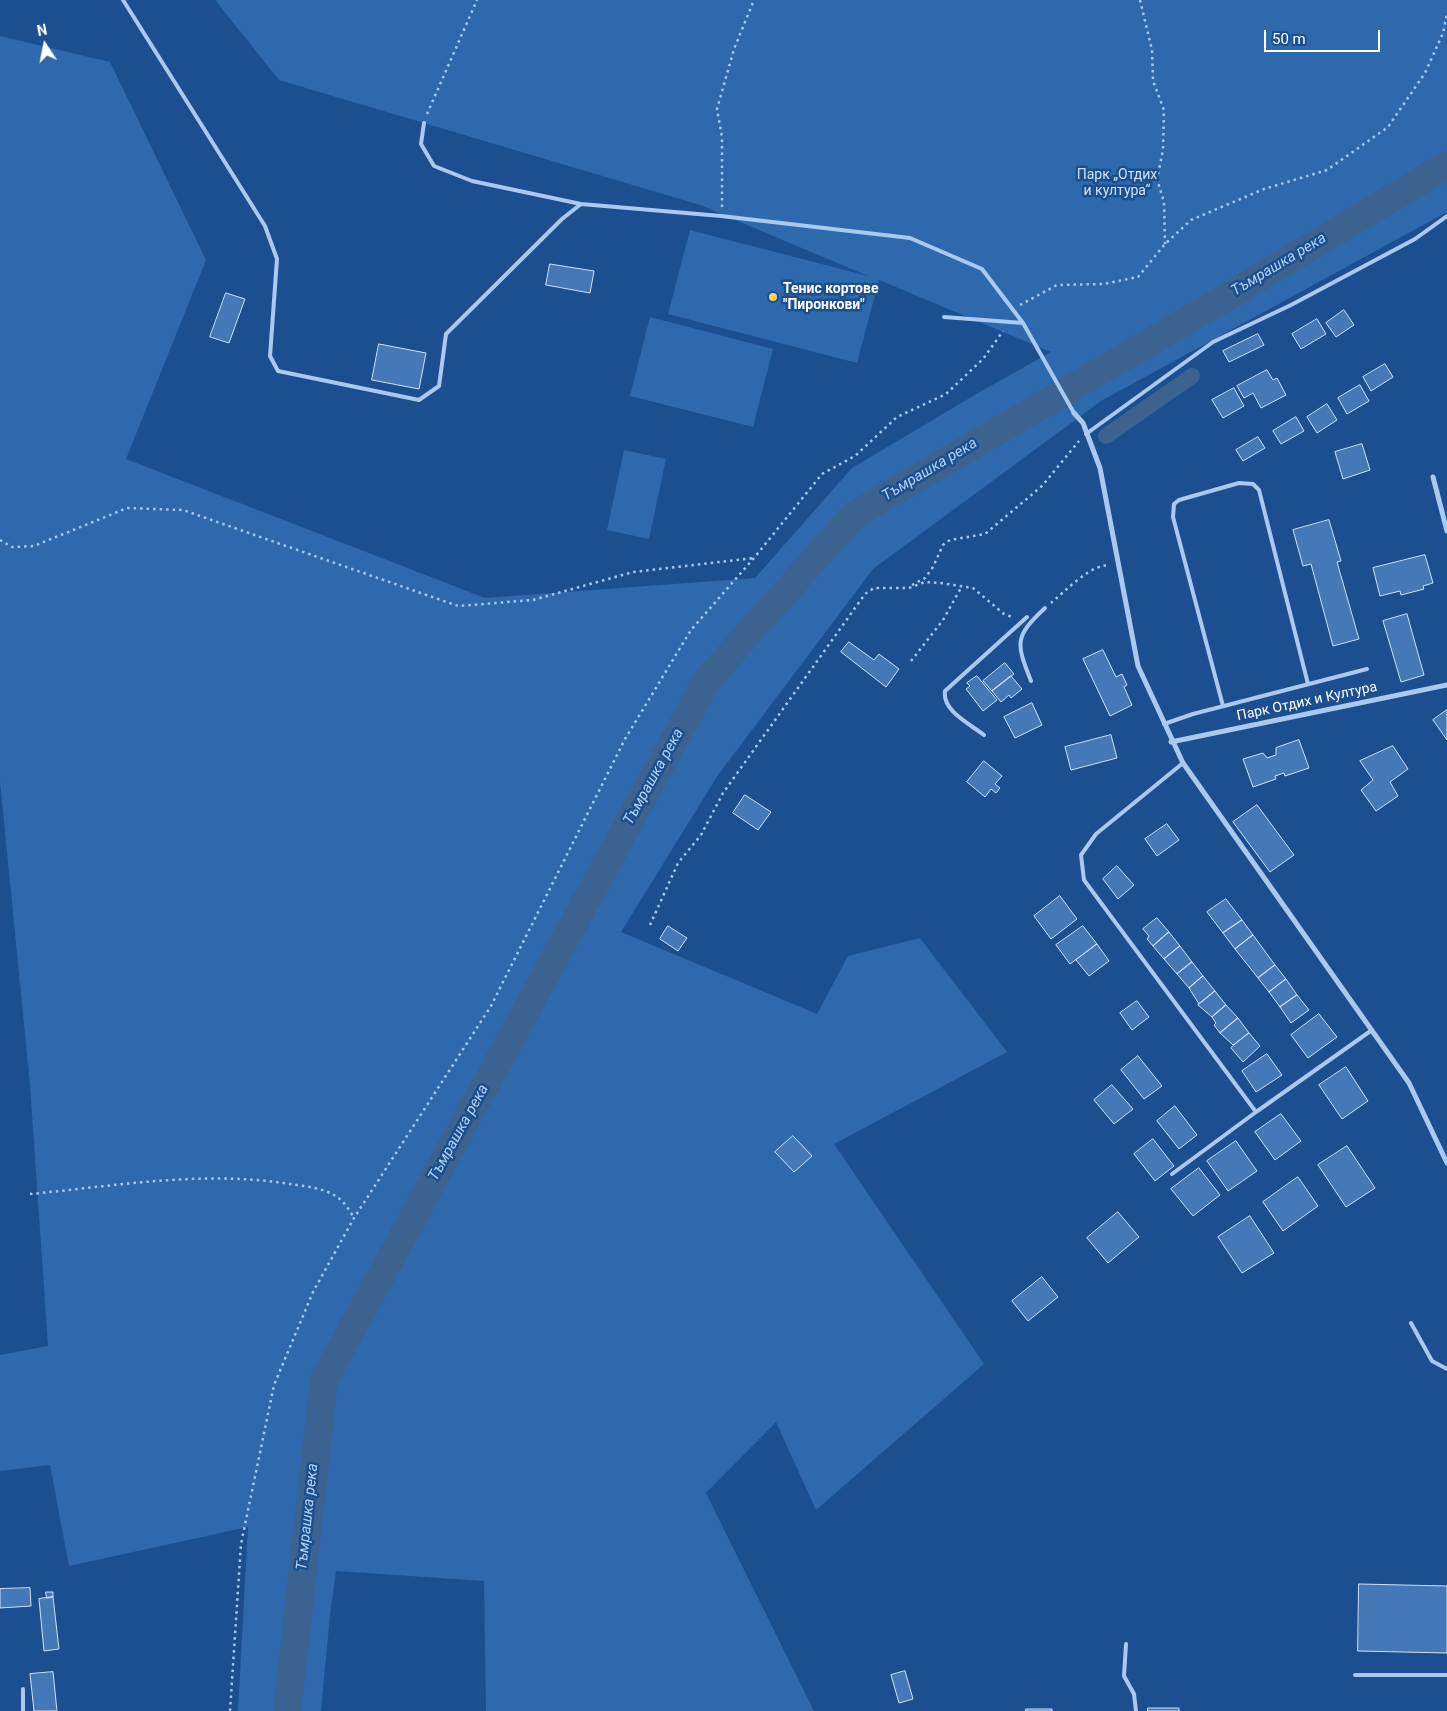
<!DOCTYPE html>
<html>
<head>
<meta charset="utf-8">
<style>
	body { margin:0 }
	#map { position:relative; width:1447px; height:1711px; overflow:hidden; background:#1b4f8f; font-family:Roboto,sans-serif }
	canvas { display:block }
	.north { position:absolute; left:20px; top:20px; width:50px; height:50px; -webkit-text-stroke:4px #1b4f8f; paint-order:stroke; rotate:349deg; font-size:14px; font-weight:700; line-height:20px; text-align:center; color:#fff }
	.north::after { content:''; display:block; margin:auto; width:18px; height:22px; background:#fff; clip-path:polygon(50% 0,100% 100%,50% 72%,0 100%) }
	.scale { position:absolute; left:1264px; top:30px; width:116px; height:22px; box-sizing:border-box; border:2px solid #fff; border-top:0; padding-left:6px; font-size:15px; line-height:18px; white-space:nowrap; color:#fff; -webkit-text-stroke:4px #1b4f8f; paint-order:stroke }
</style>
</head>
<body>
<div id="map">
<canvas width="1447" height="1711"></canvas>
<div class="north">N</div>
<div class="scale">50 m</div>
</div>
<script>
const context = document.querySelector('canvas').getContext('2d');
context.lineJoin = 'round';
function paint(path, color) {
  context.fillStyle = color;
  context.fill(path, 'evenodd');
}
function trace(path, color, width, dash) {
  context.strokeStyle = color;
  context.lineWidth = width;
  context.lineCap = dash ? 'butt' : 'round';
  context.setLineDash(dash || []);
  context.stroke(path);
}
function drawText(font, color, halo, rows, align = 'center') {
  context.font = font + ' Roboto,sans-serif';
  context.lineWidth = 5;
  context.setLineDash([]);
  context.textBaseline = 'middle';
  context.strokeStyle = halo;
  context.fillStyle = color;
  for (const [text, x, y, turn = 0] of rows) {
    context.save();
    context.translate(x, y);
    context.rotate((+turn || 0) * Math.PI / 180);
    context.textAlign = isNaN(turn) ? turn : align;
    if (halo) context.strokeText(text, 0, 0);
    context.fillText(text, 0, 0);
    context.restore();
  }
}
paint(new Path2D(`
	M215,0H1447V212L1101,401L873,569L718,775L621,932L817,1014L848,956L920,938L1007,1052L834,1144L984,1364L816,1510L776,1422L706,1493L814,1711H486L484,1581L336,1571L330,1615L321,1711H238L248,1527L69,1566L50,1465L0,1471V1355L48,1346L30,1085L0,781V36L110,62L206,260L126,459L485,598L755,578L852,468L978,393L1051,352L879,280L857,363L668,314L690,230L868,276L700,205L279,80Z
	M650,317L773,349L753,427L630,396Z
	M624,450L666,459L649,539L607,530Z`), '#2e69ad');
trace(new Path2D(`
	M1106,436L1192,376`), '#3c6290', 16);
trace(new Path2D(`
	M287,1711L324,1380L707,680L854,515L1210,307L1447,165`), '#3c6290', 28);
const building = new Path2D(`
	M550,264L594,271L590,293L546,285Z
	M226,293L245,299L229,343L210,337Z
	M1344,310L1354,325L1336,337L1326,323Z
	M1317,319L1326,334L1301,349L1292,334Z
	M1258,334L1264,345L1229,362L1223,351Z
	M379,344L426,353L419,389L372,380Z
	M1385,364L1393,377L1371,391L1363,377Z
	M1267,370L1273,380L1277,378L1286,395L1261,408L1253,393L1244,398L1237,386Z
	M1360,385L1369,401L1347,414L1338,398Z
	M1234,388L1244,406L1223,418L1212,400Z
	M1327,404L1337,420L1317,433L1307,417Z
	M1296,417L1304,431L1281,444L1273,431Z
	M1258,437L1265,448L1243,461L1236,450Z
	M1362,444L1370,470L1343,479L1335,452Z
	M1329,520L1341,561L1337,562L1359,639L1333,646L1311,564L1303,566L1293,530Z
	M1425,555L1433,583L1423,586L1424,589L1401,595L1400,591L1380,596L1373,568Z
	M1407,614L1424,675L1401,682L1383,621Z
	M849,642L874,660L879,654L899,669L886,687L841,652Z
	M1103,650L1116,677L1122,674L1127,685L1124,687L1132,705L1110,716L1083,659Z
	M1005,663L1014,674L992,691L983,681Z
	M977,676L997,700L983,711L966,689L970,686L967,683Z
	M1011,676L1022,689L1011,698L1009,695L1001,702L992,691Z
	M1032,703L1042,725L1015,738L1004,717Z
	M1447,710V740L1433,720Z
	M1111,735L1117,758L1071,770L1065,747Z
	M1299,740L1309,768L1285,776L1284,773L1275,776L1276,779L1253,787L1243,759L1263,753L1267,758L1276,755V748Z
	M1393,746L1408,769L1390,782L1398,796L1376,811L1361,790L1373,780L1360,761Z
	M984,761L1002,776L995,784L1000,788L996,793L991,789L985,797L967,782Z
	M745,795L771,812L758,830L733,813Z
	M1257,805L1294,855L1270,872L1233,822Z
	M1167,824L1179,840L1157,856L1145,839Z
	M1117,866L1134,885L1118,899L1103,879Z
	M1060,896L1077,919L1051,939L1034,916Z
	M1226,899L1242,920L1223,933L1207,912Z
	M1157,918L1169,932L1153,946L1147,939L1149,936L1143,929Z
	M1242,920L1253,935L1235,949L1223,933Z
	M668,926L687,938L678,951L660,939Z
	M1083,926L1097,944L1070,964L1056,945Z
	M1169,932L1180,946L1164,959L1153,946Z
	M1253,935L1275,965L1258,978L1235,949Z
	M1097,944L1109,961L1089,976L1076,960Z
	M1180,946L1192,962L1177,974L1164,959Z
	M1192,962L1203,976L1189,988L1177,974Z
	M1275,965L1286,979L1269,992L1258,978Z
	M1203,976L1215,991L1199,1004L1189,988Z
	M1286,979L1297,995L1280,1007L1269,992Z
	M1215,991L1226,1005L1212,1017L1198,1005Z
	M1297,995L1309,1010L1291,1023L1280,1007Z
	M1137,1001L1149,1017L1132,1030L1120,1013Z
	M1226,1005L1238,1018L1220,1033L1214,1025L1216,1023L1212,1017Z
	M1319,1014L1337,1037L1308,1058L1291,1035Z
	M1238,1018L1249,1033L1233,1045L1220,1033Z
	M1249,1033L1260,1046L1243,1062L1231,1048Z
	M1267,1054L1282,1075L1256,1092L1242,1071Z
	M1138,1056L1162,1086L1144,1099L1121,1070Z
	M1346,1067L1368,1101L1342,1119L1319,1085Z
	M1112,1085L1133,1109L1114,1124L1094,1100Z
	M1175,1106L1197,1135L1179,1149L1157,1121Z
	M1281,1114L1301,1141L1275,1160L1255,1132Z
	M793,1136L812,1156L794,1172L775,1152Z
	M1153,1139L1174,1166L1155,1181L1134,1154Z
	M1236,1141L1257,1171L1228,1191L1207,1161Z
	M1347,1146L1375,1188L1346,1207L1318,1165Z
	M1199,1168L1220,1195L1193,1216L1171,1189Z
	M1298,1177L1318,1206L1283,1231L1263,1202Z
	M1118,1212L1139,1237L1108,1263L1087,1238Z
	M1250,1216L1274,1253L1242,1273L1218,1237Z
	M1042,1277L1058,1297L1028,1321L1012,1301Z
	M1359,1584L1447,1586V1653L1358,1651Z
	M30,1588L31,1606L0,1608V1589Z
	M46,1592H53V1597L47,1598Z
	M53,1597L59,1649L44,1651L39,1599Z
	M905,1671L913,1699L899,1703L891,1675Z
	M53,1672L57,1711H34L30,1674Z
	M1148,1708H1179V1711H1148Z
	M1026,1709H1052V1711H1026Z`);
paint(building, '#4478b7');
trace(building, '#cfe3fa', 1);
trace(new Path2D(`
	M1140,0L1152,50L1153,81L1164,110L1163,150L1157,179L1164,202L1165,244
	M427,114L477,0
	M722,207V137L717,109L734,49L754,0
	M1020,305L1057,285L1103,284L1138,277L1165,244L1191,220L1264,189L1327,170L1388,127L1425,73L1443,33L1447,13
	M0,540L12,547L34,546L127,508L183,510L458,606L533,600L633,572L754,558
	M912,585L925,578L933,567L943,545L950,540L985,534L1042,486L1079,441
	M1051,603C1063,593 1094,561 1110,566
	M911,661L943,620L962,586
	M650,925L678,863L701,835L723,793L865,594L874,588H909L925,582L941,583L973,588L1004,614L1012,617
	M30,1194C116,1186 204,1170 290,1184C304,1186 322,1188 334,1195C343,1200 349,1209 354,1218
	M230,1711L241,1544L274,1385L313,1292L354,1218L491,1006L625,739L691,630L754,558L822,474L855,456L897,417L946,394L983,359L1003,331`), '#a9c9ee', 2.5, [2.5, 4]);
trace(new Path2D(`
	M123,0L265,226L277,259L270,356L278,371L419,400L439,386L446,334L562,219L581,204
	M424,123L421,144L434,166L472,181L581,204L721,216L910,238L982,269L1023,323L1074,413
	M944,317L1023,323
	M1086,434L1213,342L1291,305L1415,239L1447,216
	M1031,681C1016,643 1014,637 1045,608
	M1223,706L1173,517L1174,504L1179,500L1239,483L1253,484L1259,490L1308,684
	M1164,724L1193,714L1367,669
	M984,735C970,724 942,711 945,691L1027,617
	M1183,763L1096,834L1081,855L1084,880L1256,1112L1372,1030
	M1172,1174L1256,1112
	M1411,1323L1432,1361L1447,1369
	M1126,1644L1124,1676L1134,1694L1136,1711
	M1355,1675H1447
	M23,1711V1689`), '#a9c9ee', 4);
trace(new Path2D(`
	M1074,413L1083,423L1100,468L1138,666L1183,763L1409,1083L1447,1163
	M1433,477L1447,531
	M1171,742L1447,685`), '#a9c9ee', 5);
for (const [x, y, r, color] of [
	[773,297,5,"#ffd166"]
]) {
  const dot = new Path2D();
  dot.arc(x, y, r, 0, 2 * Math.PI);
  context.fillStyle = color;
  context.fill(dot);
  trace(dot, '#1b4f8f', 2);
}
drawText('14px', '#cfe3fa', '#1b4f8f', [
	["Парк „Отдих",1117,175],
	["и култура“",1117,191]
]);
drawText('bold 14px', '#fff', '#1b4f8f', [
	["Тенис кортове",783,289],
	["\"Пиронкови\"",783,305]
], 'left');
drawText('14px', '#fff', '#1b4f8f', [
	["Парк Отдих и Култура",1307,702,-12]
]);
drawText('italic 15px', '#b5d3f5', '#1b4f8f', [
	["Тъмрашка река",1279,265,-31],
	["Тъмрашка река",930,470,-31],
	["Тъмрашка река",654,777,-61],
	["Тъмрашка река",459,1133,-61],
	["Тъмрашка река",308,1517,-84]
]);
</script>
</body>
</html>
